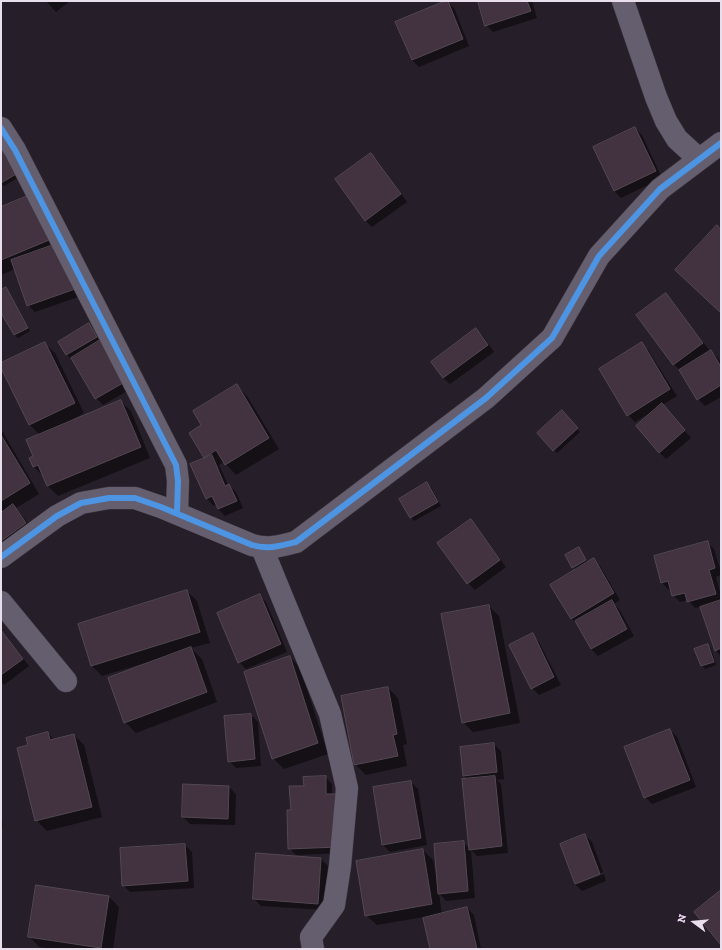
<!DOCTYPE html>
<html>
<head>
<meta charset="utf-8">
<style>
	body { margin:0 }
	#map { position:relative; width:722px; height:950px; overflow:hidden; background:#261e29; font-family:"Zilla Slab",serif }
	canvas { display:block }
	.frame { position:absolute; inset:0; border:2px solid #e9deeb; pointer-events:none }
	.north { position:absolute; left:674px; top:902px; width:40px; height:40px; -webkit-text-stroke:3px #29192d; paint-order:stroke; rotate:286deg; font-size:11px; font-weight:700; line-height:16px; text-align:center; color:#e9deeb }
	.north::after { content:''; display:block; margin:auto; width:14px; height:18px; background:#e9deeb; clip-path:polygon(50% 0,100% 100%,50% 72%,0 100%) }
</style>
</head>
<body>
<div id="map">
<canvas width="722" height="950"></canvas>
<div class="frame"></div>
<div class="north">N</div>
</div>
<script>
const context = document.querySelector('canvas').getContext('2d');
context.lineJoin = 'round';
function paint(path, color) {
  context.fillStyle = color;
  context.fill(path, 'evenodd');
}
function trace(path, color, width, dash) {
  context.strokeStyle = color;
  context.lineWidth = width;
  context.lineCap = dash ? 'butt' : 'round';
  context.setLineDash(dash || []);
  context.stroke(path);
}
paint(new Path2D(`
	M46,1H70L56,12Z
	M447,1L454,8L469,46L419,67L412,60L397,22Z
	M479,1H532L537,18L493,32L486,25Z
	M635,128L642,135L662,178L621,198L614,191Z
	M1,145L21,176L4,186L1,184Z
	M371,154L378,161L407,202L372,227L365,220Z
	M35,194L81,296L35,312L28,305L15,269L1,275V208Z
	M6,288L9,292L30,331L18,338L14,335L1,310V291Z
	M665,294L672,301L710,351L718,358L721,363V397L705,406L698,399L681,372L674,364Z
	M89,325L92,328L129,390L103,405L96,398L72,357L70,358L67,355L60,342Z
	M476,329L483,336L494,352L450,384L443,378Z
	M44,343L55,353L84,413L73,419L74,421L121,401L131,411L150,458L58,496L48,486L44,477L34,467V457L40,435L30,425L1,365Z
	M641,343L648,350L677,396L662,405L691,438L666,459L659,452L653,411L635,422L628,415Z
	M237,386L247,396L279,449L236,475L224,462L219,465L228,485L236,492L243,508L225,516L218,509L217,504L214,506L207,499L206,458L204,457L202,426Z
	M565,415L580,432L557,453L554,450Z
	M1,429L39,494L16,508L33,530L1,553Z
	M427,484L431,487L441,506L414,521L411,517L401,499Z
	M470,520L477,527L506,567L475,590L468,583Z
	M707,542L714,549L721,572V575L716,577L721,596V656L715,650L700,607L695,608L688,600L680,602L673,595L671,589L669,590L662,583Z
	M593,559L600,566L620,600L614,604L619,609L634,636L598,656L591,649L578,625L571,618L576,570L574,568L587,560L588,563Z
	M187,591L197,601L210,643L191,648L202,659L217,702L136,733L125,722L165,658L164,657L102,676L92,666Z
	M259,595L266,602L287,652L246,669L239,662Z
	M489,606L499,616L520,723L473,732L463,722Z
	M1,630L29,666L4,685L1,682Z
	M532,635L539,642L561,685L539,695L532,688Z
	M707,645L711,648L716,665L705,669L702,666L696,649Z
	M290,657L300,668L328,754L284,769L273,758Z
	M388,688L398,698L407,744L403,745L407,766L366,775L355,764Z
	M251,715L258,722L261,766L236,768L229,761Z
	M670,730L677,737L696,787L652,804L645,797Z
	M48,733L54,740L74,735L84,745L102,817L47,831L36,820L30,746Z
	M494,744L501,751L504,779L497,780L501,784L508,853L477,856L471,850L475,898L446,901L439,893L442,914L467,908L474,915L481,949H431L424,917L377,925L366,915L423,850L433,860L437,881L438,880L463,842L470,849L468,780L464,776L461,748Z
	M325,777L332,784V795L344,853L296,855L289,848L292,811L305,787Z
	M411,782L418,789L427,845L390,852L383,845Z
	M229,787L236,794L235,825L190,824L183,817Z
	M1,808L3,827H1Z
	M585,835L592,842L603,872L578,882V884L604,874L606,881L582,891L575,884Z
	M185,845L192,852L194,888L130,892L123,885Z
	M321,859L328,866L324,910L261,906L254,899Z
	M109,897L119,907L113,949H55L39,947L29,936Z`), '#0007');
const building = new Path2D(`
	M445,1H448L463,39L412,60L395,22Z
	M478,1H527L531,11L485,26Z
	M635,127L656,171L614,191L593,147Z
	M1,145L18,173L1,183Z
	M371,153L401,194L365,221L335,179Z
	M35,193L54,238L1,260V207Z
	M717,225L721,230V313L675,270Z
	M59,243L75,289L27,306L11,260Z
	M6,287L28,328L14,335L1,313V290Z
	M666,293L703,343L673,365L636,315Z
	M89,323L97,337L66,355L58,342Z
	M476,328L488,345L443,378L431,362Z
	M105,337L123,383L95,399L71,358Z
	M45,342L75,403L29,425L1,368V363Z
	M642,342L670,389L627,416L599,369Z
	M711,350L721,367V385L697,400L679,370Z
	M237,384L269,438L225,465L216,450L204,458L189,433L201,425L193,411Z
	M121,400L141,447L47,486L38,465L33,467L29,458L33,456L26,440Z
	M662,403L685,430L659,453L636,426Z
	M562,410L578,428L553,451L537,433Z
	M1,435L30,483L1,501Z
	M212,455L225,486L229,484L237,501L218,509L212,496L206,499L190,464Z
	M427,482L438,502L410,518L399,499Z
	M13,504L26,523L1,541V513Z
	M471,519L500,560L467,584L437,543Z
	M708,541L715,568L709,570L716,594L687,602L685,593L672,596L668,581L661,583L654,556Z
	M579,547L586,560L572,568L565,555Z
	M594,558L614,593L571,619L550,585Z
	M187,590L200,632L91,666L78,624Z
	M260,594L281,644L238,663L217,613Z
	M612,600L627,629L591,649L575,621Z
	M721,600V648L715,651L700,607Z
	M489,605L510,713L462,723L441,614Z
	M1,630L23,659L1,675Z
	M533,633L554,677L531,689L509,645Z
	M708,644L714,662L701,666L694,649Z
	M191,647L207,692L124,723L108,678Z
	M290,656L318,743L272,759L244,672Z
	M388,687L397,734L393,735L398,756L354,765L341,696Z
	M251,714L255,759L228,762L224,716Z
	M670,729L690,780L644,798L624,747Z
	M48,732L50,740L74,734L92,807L35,821L17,748L28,745L26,738Z
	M494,743L497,772L463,776L460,747Z
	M326,776V794H336L338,847L288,849L287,810H291L289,786H304L303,777Z
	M495,776L502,846L469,850L462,779Z
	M411,781L421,838L382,845L373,787Z
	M183,784L229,786L228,819L182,817Z
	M585,834L600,874L575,884L560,844Z
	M464,841L468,891L438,894L434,844Z
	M185,844L188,881L122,886L120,848Z
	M423,849L432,904L365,916L356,861Z
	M256,853L321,858L318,904L253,899Z
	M36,885L109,896L101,948L28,937Z
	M721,890V945L694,912Z
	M467,907L477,949H430L423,918Z`);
paint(building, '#433240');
trace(building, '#534952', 1);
const minor = new Path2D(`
	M623,1L656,97L666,121L677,139L699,159
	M1,128L15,150L176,465L178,481L177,513
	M262,548L330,714L347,788L340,866L334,905L311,937L313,949
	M1,557L57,516L81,503L109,498H135L161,507L252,545C267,550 280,546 296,542L486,398L552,338L599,256L660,189L721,143
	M1,602L66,681`);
trace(minor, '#403a43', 23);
trace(minor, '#645e6e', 22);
trace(new Path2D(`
	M1,128L15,150L176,465L178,481L177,513
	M1,557L57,516L81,503L109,498H135L161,507L252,545C267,550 280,546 296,542L486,398L552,338L599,256L660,189L721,143`), '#4d94e3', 6);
</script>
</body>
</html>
